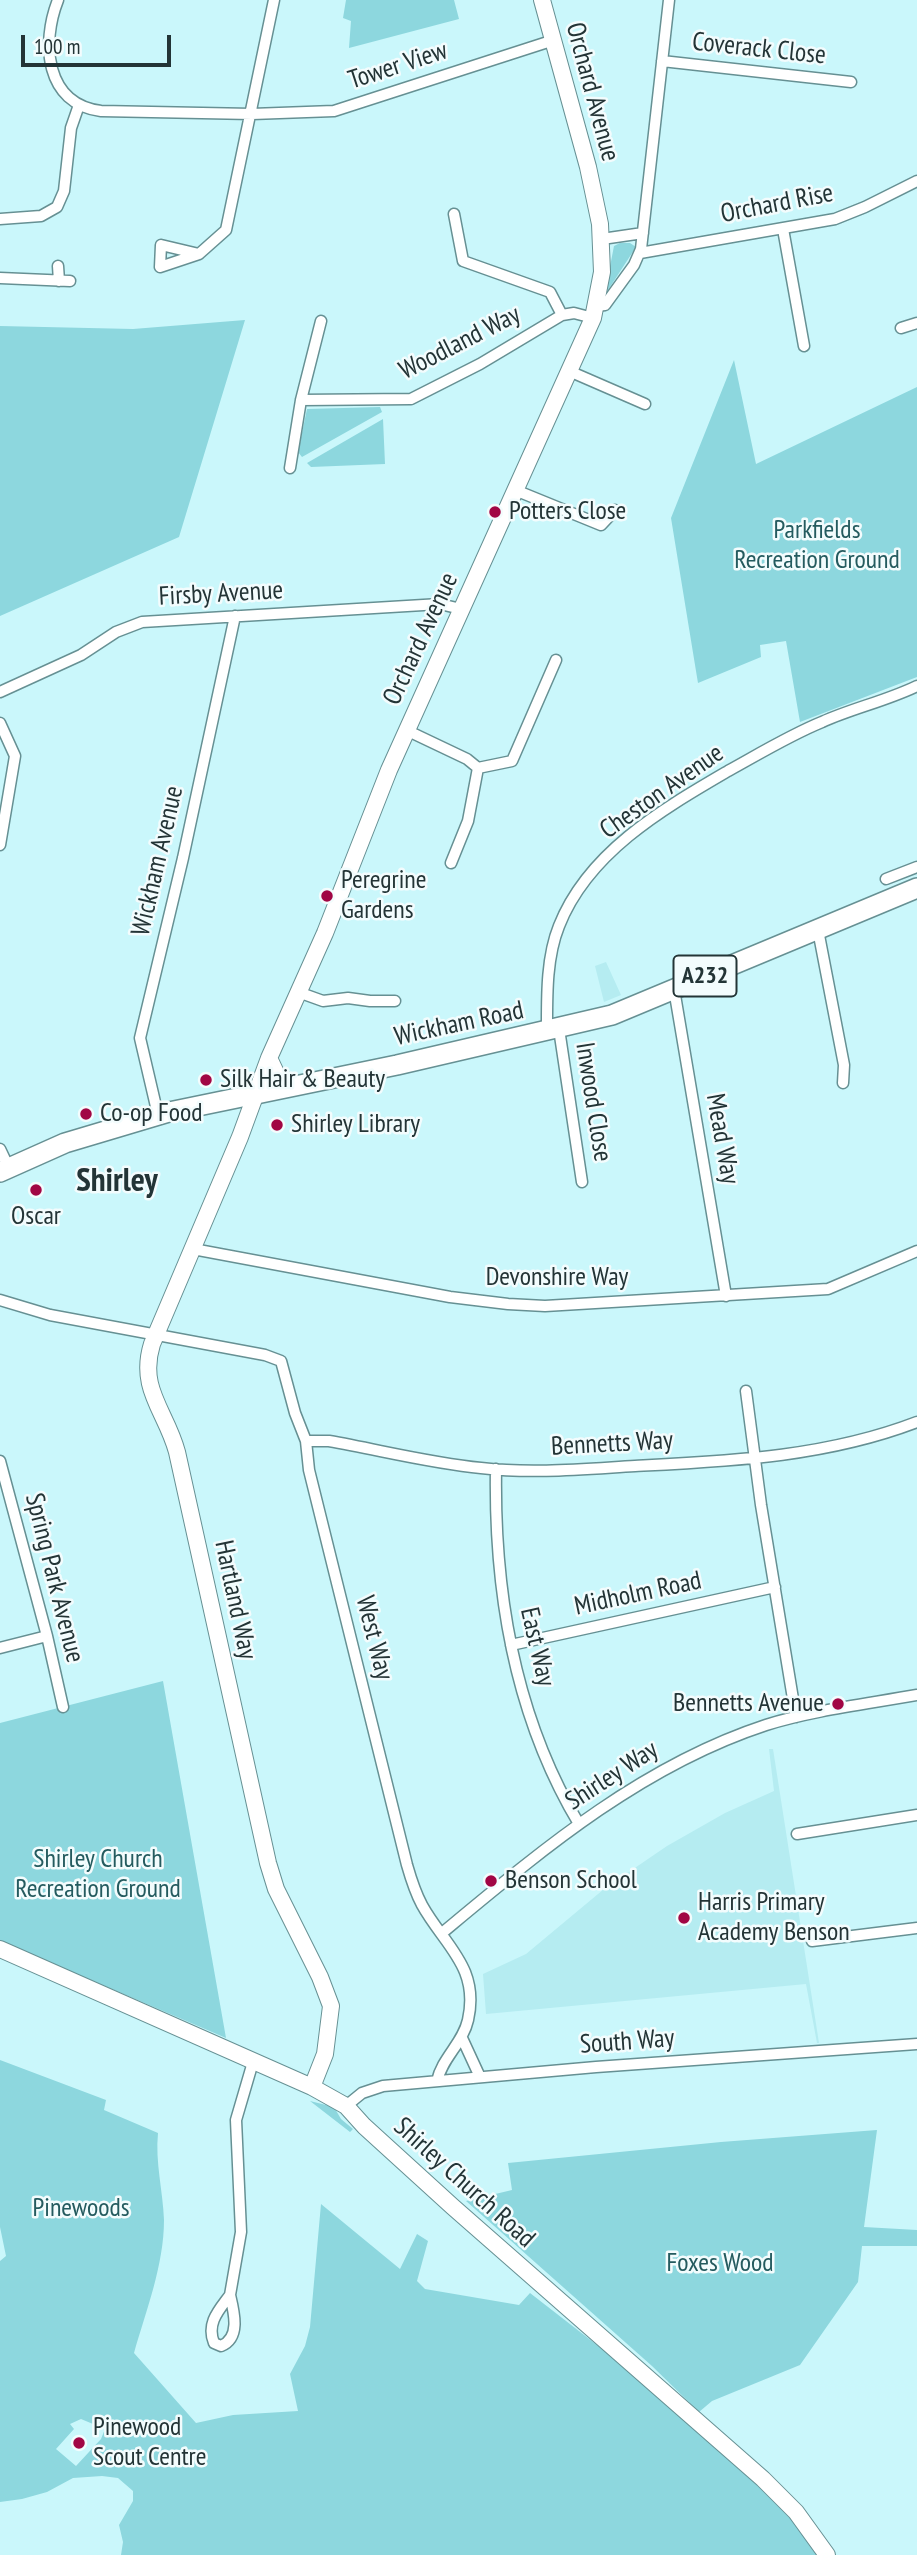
<!DOCTYPE html>
<html>
<head>
<meta charset="utf-8">
<style>
	body { margin:0 }
	#map { position:relative; width:917px; height:2555px; overflow:hidden; background:#caf7fb; font-family:"PT Sans Narrow",sans-serif }
	canvas { display:block }
	.scale { position:absolute; left:21px; top:35px; width:150px; height:32px; box-sizing:border-box; border:4px solid #233436; border-top:0; padding-left:9px; font-size:21px; line-height:24px; white-space:nowrap; color:#233436; -webkit-text-stroke:5px #f3fcfd; paint-order:stroke }
</style>
</head>
<body>
<div id="map">
<canvas width="917" height="2555"></canvas>
<div class="scale">100 m</div>
</div>
<script>
const context = document.querySelector('canvas').getContext('2d');
context.lineJoin = 'round';
function paint(path, color) {
  context.fillStyle = color;
  context.fill(path, 'evenodd');
}
function trace(path, color, width, dash) {
  context.strokeStyle = color;
  context.lineWidth = width;
  context.lineCap = dash ? 'butt' : 'round';
  context.setLineDash(dash || []);
  context.stroke(path);
}
function drawText(font, color, halo, rows, align = 'center') {
  context.font = font + ' "PT Sans Narrow",sans-serif';
  context.lineWidth = 5;
  context.setLineDash([]);
  context.textBaseline = 'middle';
  context.strokeStyle = halo;
  context.fillStyle = color;
  for (const [text, x, y, turn = 0] of rows) {
    context.save();
    context.translate(x, y);
    context.rotate((+turn || 0) * Math.PI / 180);
    context.textAlign = isNaN(turn) ? turn : align;
    if (halo) context.strokeText(text, 0, 0);
    context.fillText(text, 0, 0);
    context.restore();
  }
}
paint(new Path2D(`
	M606,962L621,995L604,1002L595,966Z
	M769,1749H773L819,2043H817L806,1984L486,2014L483,1974L526,1954L604,1889L667,1846L725,1813L774,1791Z`), '#b5ecf1');
paint(new Path2D(`
	M346,0H454L459,19L349,48L351,21L343,18Z
	M620,243H630L636,247L608,290L605,292L614,246Z
	M245,320L179,537L0,616V326L133,329Z
	M734,360L756,464L917,387V677L800,722L786,641L760,645L761,657L698,683L696,671L671,518Z
	M380,407L382,412L302,457L298,452L307,409Z
	M383,419L385,464L311,467L307,463Z
	M163,1681L226,2038L0,1941V1723Z
	M0,2060L106,2100L104,2110L158,2133C155,2162 163,2191 164,2220C164,2265 146,2311 134,2353L196,2423L233,2415L298,2411L290,2374L305,2346L310,2327L321,2204L400,2269L417,2234L428,2241L417,2281L425,2289L519,2305L530,2293L723,2443L827,2555H121L123,2542L119,2525L133,2501V2491L118,2478L102,2476L73,2478L47,2492L22,2499L0,2502V2261L6,2256L0,2227ZM81,2419L93,2424H107L101,2439L76,2466L56,2449L74,2429L70,2424Z
	M310,2101L334,2107L341,2119L353,2129L350,2132Z
	M877,2130L864,2227L917,2230V2246H862L858,2282L800,2365L712,2401L699,2412L652,2366L466,2201L512,2190L508,2163L721,2142Z`), '#8dd7de');
const street = new Path2D(`
	M58,0C41,43 45,104 101,111L252,114L334,111L554,40
	M662,61L851,82
	M454,214L463,261L550,292L562,315
	M0,219L41,216L57,207L64,191L71,128L79,105
	M783,229L804,346
	M602,239L643,233
	M640,253L835,219L865,207L917,181
	M199,254L160,267L161,245L199,254L226,230L274,0
	M58,266L59,281
	M0,278L70,281
	M596,306L605,305L634,265L641,249L669,0
	M901,328L917,323
	M569,371L645,404
	M301,400L411,399L480,364L562,315L574,313L593,318
	M290,468L301,400L321,321
	M515,490L601,525L615,510
	M0,692L81,655L116,632L142,622L440,604L461,609
	M0,723L15,756L0,845
	M406,730L467,759L478,768
	M451,863L468,821L478,768L512,761L556,660
	M886,879L917,867
	M818,930L844,1065L843,1083
	M674,989L726,1296
	M298,992L323,1001L348,998L370,1001H395
	M559,1029L582,1182
	M547,1032C547,998 546,958 559,926C588,852 663,809 728,771C759,754 790,735 822,722C853,708 886,701 917,686
	M158,1115L140,1038L183,858L235,616
	M0,1149L9,1168
	M193,1249L450,1297L508,1304L545,1306L828,1289L917,1251
	M0,1300L50,1315L265,1355L281,1361L295,1413L306,1441L309,1470L407,1865C411,1879 415,1892 422,1905C444,1945 480,1967 468,2020C463,2043 442,2058 437,2081
	M746,1391L761,1505L796,1717
	M306,1441H329C380,1450 430,1463 481,1468C532,1474 584,1469 635,1466C731,1461 826,1457 917,1422
	M0,1461L47,1636L63,1707
	M496,1469C494,1592 515,1717 579,1824
	M511,1645L775,1587
	M0,1648L47,1636
	M797,1834L917,1815
	M442,1933C542,1850 641,1766 766,1725C814,1710 867,1704 917,1695
	M812,1941L917,1928
	M462,2038L480,2077
	M346,2106L362,2093L383,2086L596,2067L917,2044
	M230,2295L241,2232L236,2120L253,2062
	M230,2295C234,2312 241,2338 221,2346L214,2343C206,2323 219,2310 230,2295Z`);
const secondary = new Path2D(`
	M269,1058L277,1075L295,1085
	M0,1949L312,2087L346,2106L364,2126L453,2207L763,2479L796,2512L827,2555
	M312,2087L325,2054L331,2006L320,1977L276,1889L268,1863L177,1452C166,1411 138,1389 152,1344L240,1137L269,1058L325,933L389,770L593,318L602,272L600,224L588,167L542,0`);
const highway = new Path2D(`
	M0,1172L65,1143L169,1112L397,1065L612,1015L917,888`);
trace(street, '#669093', 13);
trace(secondary, '#669093', 18);
trace(highway, '#669093', 22);
trace(street, '#fff', 10);
trace(secondary, '#fff', 16);
trace(highway, '#fff', 19);
for (const [x, y, r, color] of [
	[495,512,7,"#a10644"],
	[327,896,7,"#a10644"],
	[206,1080,7,"#a10644"],
	[86,1114,7,"#a10644"],
	[277,1125,7,"#a10644"],
	[36,1190,7,"#a10644"],
	[838,1704,7,"#a10644"],
	[491,1881,7,"#a10644"],
	[684,1918,7,"#a10644"],
	[79,2443,7,"#a10644"]
]) {
  const dot = new Path2D();
  dot.arc(x, y, r, 0, 2 * Math.PI);
  context.fillStyle = color;
  context.fill(dot);
  trace(dot, '#f3fcfd', 2.5);
}
for (const [x, y, w] of [
	[705,976,63]
]) {
  const box = new Path2D();
  box.roundRect(x - w / 2, y - 20.5, w, 41, 5);
  context.fillStyle = '#f3fcfd';
  context.fill(box);
  trace(box, '#233436', 2);
}
drawText('bold 24px', '#233436', null, [
	["A232",705,976]
]);
drawText('26px', '#233436', '#f3fcfd', [
	["Coverack Close",759,49,6],
	["Tower View",398,66,-18],
	["Orchard Avenue",592,92,75],
	["Orchard Rise",777,204,-11],
	["Woodland Way",460,343,-27],
	["Firsby Avenue",221,594,-3],
	["Orchard Avenue",421,639,-65],
	["Cheston Avenue",662,792,-35],
	["Wickham Avenue",158,861,-77],
	["Wickham Road",459,1024,-12],
	["Inwood Close",593,1102,81],
	["Mead Way",722,1139,80],
	["Devonshire Way",557,1278],
	["Bennetts Way",612,1444,-3],
	["Spring Park Avenue",54,1578,76],
	["Midholm Road",638,1594,-12],
	["Hartland Way",235,1600,78],
	["West Way",374,1638,76],
	["East Way",537,1647,77],
	["Shirley Way",612,1776,-33],
	["South Way",627,2042,-4],
	["Shirley Church Road",464,2183,42]
]);
drawText('26px', '#233436', '#f3fcfd', [
	["Potters Close",509,512],
	["Peregrine",341,881],
	["Gardens",341,911],
	["Silk Hair & Beauty",220,1080],
	["Co-op Food",100,1114],
	["Shirley Library",291,1125],
	["Oscar",36,1217,"center"],
	["Bennetts Avenue",824,1704,"right"],
	["Benson School",505,1881],
	["Harris Primary",698,1903],
	["Academy Benson",698,1933],
	["Pinewood",93,2428],
	["Scout Centre",93,2458]
], 'left');
drawText('26px', '#245b5f', '#f3fcfd', [
	["Parkfields",817,531],
	["Recreation Ground",817,561],
	["Shirley Church",98,1860],
	["Recreation Ground",98,1890],
	["Pinewoods",81,2209],
	["Foxes Wood",720,2264]
]);
drawText('bold 33px', '#233436', '#f3fcfd', [
	["Shirley",117,1182]
]);
</script>
</body>
</html>
